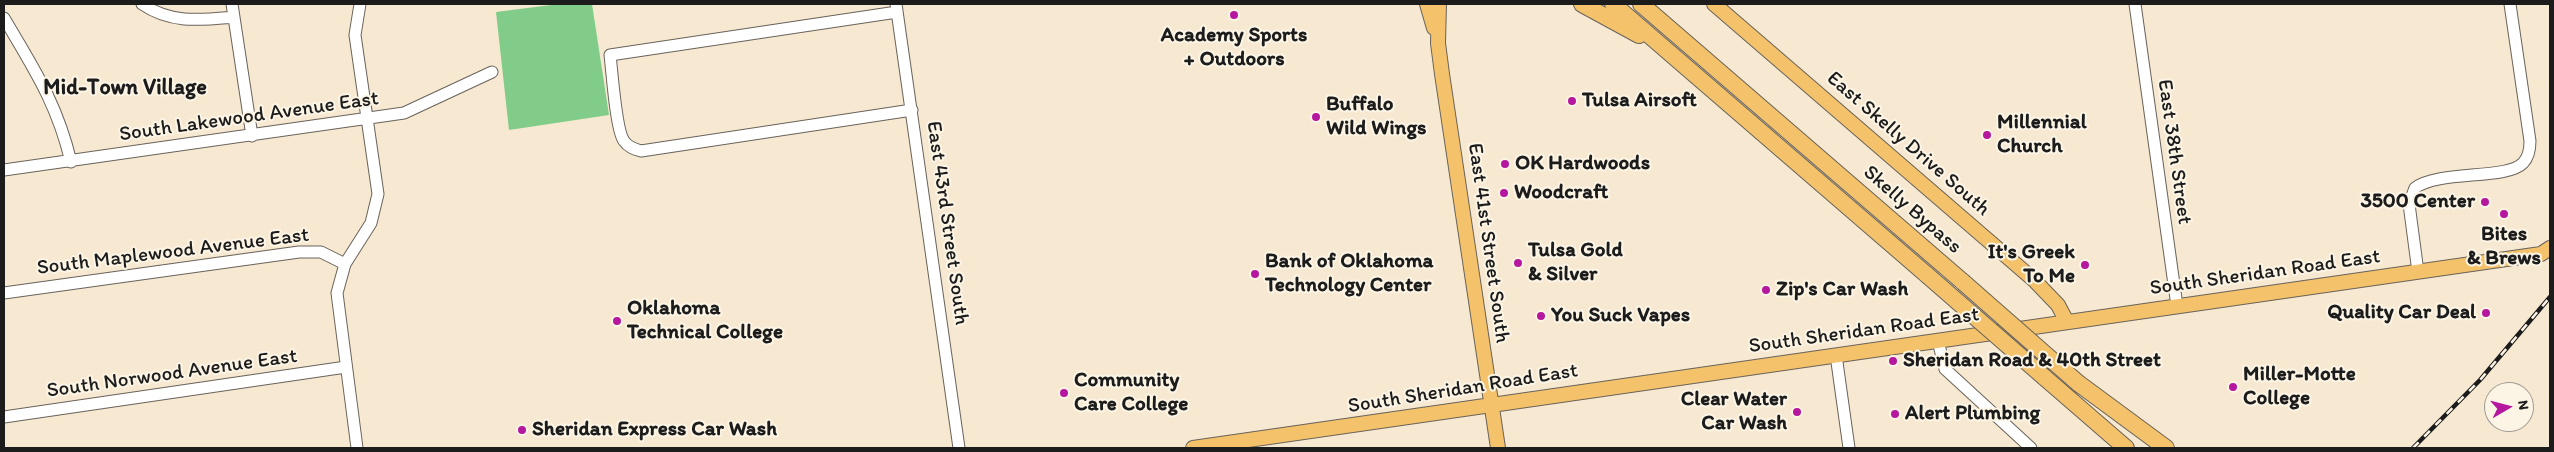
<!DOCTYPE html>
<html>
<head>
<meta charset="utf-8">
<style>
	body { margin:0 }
	#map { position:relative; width:2554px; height:452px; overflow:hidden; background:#f7e8d1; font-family:Itim,sans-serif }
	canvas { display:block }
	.frame { position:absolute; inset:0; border:5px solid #1c1c1c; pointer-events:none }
	.north { position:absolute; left:2484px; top:382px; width:50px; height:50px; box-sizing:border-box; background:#fcf5e5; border:1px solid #a29e95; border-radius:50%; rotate:82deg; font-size:14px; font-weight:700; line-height:20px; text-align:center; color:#1c1c1c }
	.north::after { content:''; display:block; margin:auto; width:18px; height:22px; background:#b5179e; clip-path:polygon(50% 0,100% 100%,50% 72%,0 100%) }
</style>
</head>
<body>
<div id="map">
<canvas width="2554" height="452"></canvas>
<div class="frame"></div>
<div class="north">N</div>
</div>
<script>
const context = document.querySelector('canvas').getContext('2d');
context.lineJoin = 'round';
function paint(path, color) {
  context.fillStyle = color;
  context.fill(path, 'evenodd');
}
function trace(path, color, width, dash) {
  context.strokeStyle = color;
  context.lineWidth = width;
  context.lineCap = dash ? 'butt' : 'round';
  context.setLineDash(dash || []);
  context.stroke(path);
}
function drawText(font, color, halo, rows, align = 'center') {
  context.font = font + ' Itim,sans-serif';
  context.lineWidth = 4;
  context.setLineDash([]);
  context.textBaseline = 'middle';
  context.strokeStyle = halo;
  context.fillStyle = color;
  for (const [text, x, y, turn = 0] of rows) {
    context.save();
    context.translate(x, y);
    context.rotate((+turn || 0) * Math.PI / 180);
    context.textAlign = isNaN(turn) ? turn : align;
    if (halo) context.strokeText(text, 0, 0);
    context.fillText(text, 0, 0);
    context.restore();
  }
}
paint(new Path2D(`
	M559,4H592L609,115L509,130L496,12Z`), '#82cc89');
const minor = new Path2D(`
	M142,4C171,24 201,20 234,17
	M232,4L252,136
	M896,4L959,448
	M2135,4L2177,306
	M897,12L610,55C612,71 616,131 624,141C628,147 634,149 641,151L912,110
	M4,18C34,69 57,103 71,162
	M4,170L404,113L492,72
	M2418,272L2409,204L2415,188C2438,170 2507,180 2523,163C2529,157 2530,149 2530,141L2510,4
	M4,293L299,252H321L345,264
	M1938,341L1945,369L2031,448
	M1836,355L1849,448
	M4,417L346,367
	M357,448L337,293L345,264L371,223L378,194L355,35L360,4`);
const major = new Path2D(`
	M1427,4L1434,28
	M1439,4L1438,43L1442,74L1498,448
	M1714,4L2034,280L2058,305L2067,322
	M1193,448L2541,254L2550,248`);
const highway = new Path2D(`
	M1582,4L1639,35
	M1613,4L1927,275
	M1641,4L1963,282
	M2044,377L2126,448
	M2078,383L2166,448`);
trace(minor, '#69635b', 13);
trace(major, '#69635b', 16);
trace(highway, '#69635b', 18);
trace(minor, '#fff', 11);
trace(major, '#f3c26a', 14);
trace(highway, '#f3c26a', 16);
const rail = new Path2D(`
	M2413,448L2480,380L2550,297`);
trace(rail, '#1c1c1c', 4.5);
trace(rail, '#fcf5e5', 2.5, [8]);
const highwayBridge = new Path2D(`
	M1927,275L2044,377
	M1963,282L2078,383`);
trace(highwayBridge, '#69635b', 18, []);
trace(highwayBridge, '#f3c26a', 16);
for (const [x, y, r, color] of [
	[1234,15,5,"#b5179e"],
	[1572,101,5,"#b5179e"],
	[1316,117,5,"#b5179e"],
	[1987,135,5,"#b5179e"],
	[1505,164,5,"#b5179e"],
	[1504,193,5,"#b5179e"],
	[2485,202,5,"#b5179e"],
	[2504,214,5,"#b5179e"],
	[1518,263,5,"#b5179e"],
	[2085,265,5,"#b5179e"],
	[1255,274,5,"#b5179e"],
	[1766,290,5,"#b5179e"],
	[2486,313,5,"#b5179e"],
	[1541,316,5,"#b5179e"],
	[617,321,5,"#b5179e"],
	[1893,361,5,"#b5179e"],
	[2233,387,5,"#b5179e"],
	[1064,393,5,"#b5179e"],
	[1797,412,5,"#b5179e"],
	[1895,414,5,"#b5179e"],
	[522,430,5,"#b5179e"]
]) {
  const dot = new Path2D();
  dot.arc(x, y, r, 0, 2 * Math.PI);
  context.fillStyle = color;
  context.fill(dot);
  trace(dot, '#fcf5e5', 2);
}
drawText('bold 21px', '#1c1c1c', '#fcf5e5', [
	["Academy Sports",1234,36,"center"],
	["+ Outdoors",1234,60,"center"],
	["Tulsa Airsoft",1582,101],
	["Buffalo",1326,105],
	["Wild Wings",1326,129],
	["Millennial",1997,123],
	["Church",1997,147],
	["OK Hardwoods",1515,164],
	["Woodcraft",1514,193],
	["3500 Center",2475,202,"right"],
	["Bites",2504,235,"center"],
	["& Brews",2504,259,"center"],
	["Tulsa Gold",1528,251],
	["& Silver",1528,275],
	["It's Greek",2075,253,"right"],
	["To Me",2075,277,"right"],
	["Bank of Oklahoma",1265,262],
	["Technology Center",1265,286],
	["Zip's Car Wash",1776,290],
	["Oklahoma",627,309],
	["Technical College",627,333],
	["Quality Car Deal",2476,313,"right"],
	["You Suck Vapes",1551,316],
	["Sheridan Road & 40th Street",1903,361],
	["Miller-Motte",2243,375],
	["College",2243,399],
	["Community",1074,381],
	["Care College",1074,405],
	["Clear Water",1787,400,"right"],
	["Car Wash",1787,424,"right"],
	["Alert Plumbing",1905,414],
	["Sheridan Express Car Wash",532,430]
], 'left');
drawText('21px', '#1c1c1c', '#fcf5e5', [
	["South Lakewood Avenue East",249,117,-8],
	["East Skelly Drive South",1908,144,41],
	["East 38th Street",2174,152,82],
	["Skelly Bypass",1912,210,41],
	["East 43rd Street South",947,223,82],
	["East 41st Street South",1488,243,82],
	["South Maplewood Avenue East",173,252,-7],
	["South Sheridan Road East",2265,273,-8],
	["South Sheridan Road East",1864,331,-8],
	["South Norwood Avenue East",172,374,-8],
	["South Sheridan Road East",1463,389,-9]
]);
drawText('bold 22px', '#1c1c1c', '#fcf5e5', [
	["Mid-Town Village",125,88]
]);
</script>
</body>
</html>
